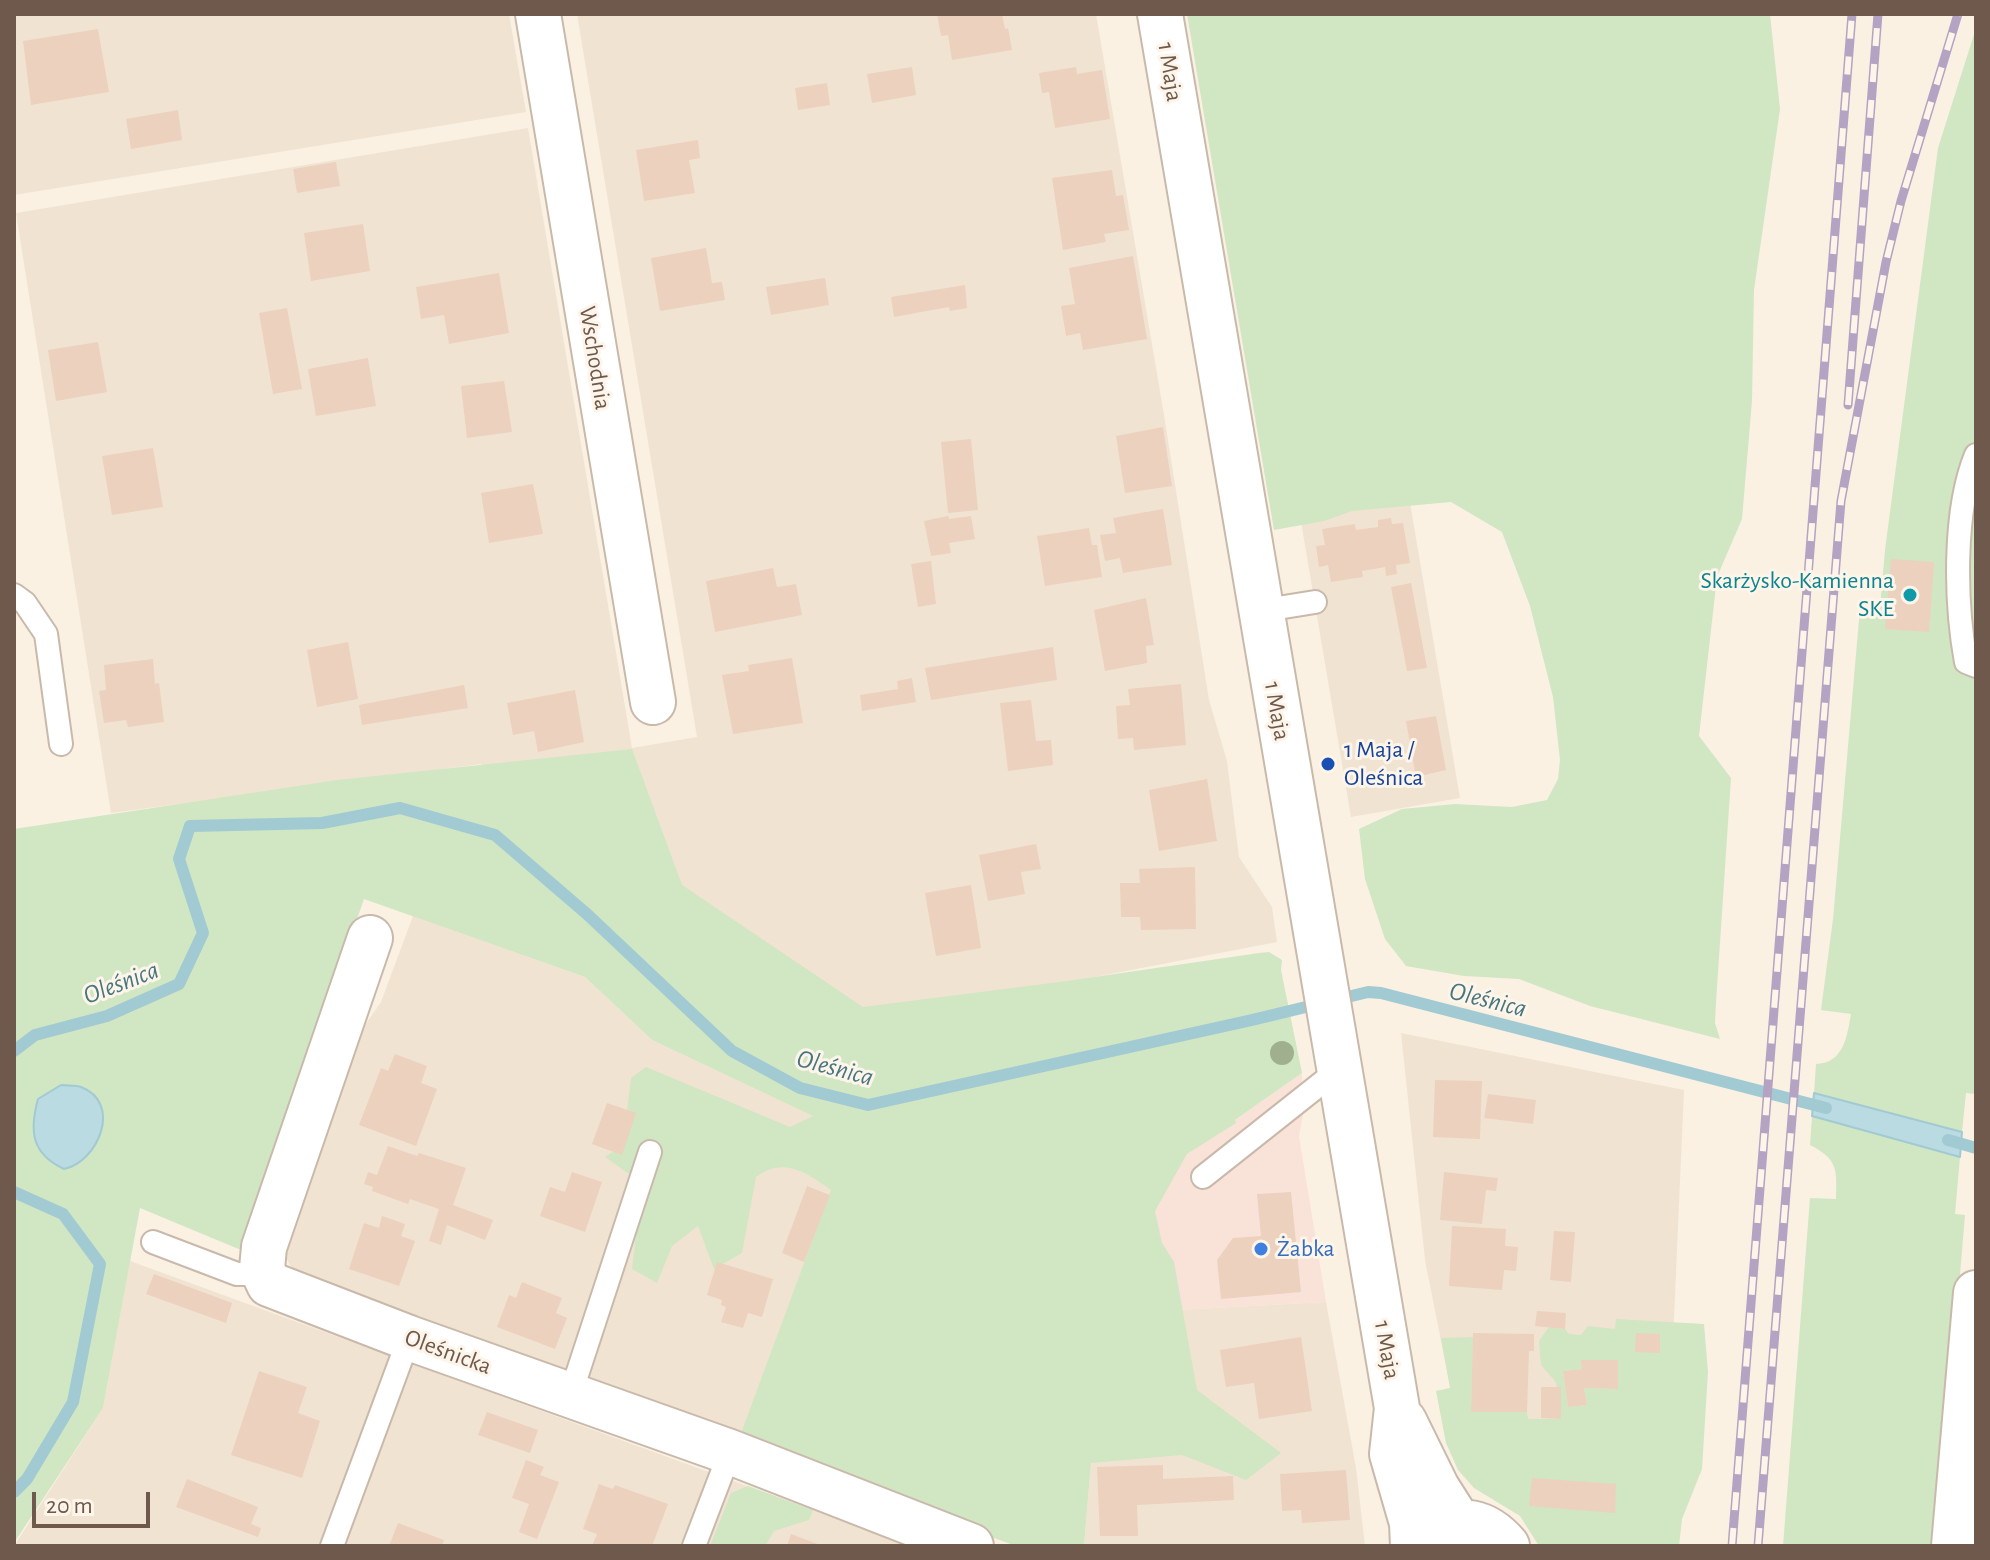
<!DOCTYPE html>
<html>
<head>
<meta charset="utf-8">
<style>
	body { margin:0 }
	#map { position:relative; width:1990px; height:1560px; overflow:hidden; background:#faf1e3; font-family:"Alegreya Sans",sans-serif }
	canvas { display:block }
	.frame { position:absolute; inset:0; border:16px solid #6f594c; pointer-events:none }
	.scale { position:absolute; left:32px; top:1492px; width:118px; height:36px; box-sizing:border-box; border:4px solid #6f594c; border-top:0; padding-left:10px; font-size:24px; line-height:28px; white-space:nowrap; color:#6f594c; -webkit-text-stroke:6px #fdf5e9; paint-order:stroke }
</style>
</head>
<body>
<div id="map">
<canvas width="1990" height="1560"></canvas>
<div class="frame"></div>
<div class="scale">20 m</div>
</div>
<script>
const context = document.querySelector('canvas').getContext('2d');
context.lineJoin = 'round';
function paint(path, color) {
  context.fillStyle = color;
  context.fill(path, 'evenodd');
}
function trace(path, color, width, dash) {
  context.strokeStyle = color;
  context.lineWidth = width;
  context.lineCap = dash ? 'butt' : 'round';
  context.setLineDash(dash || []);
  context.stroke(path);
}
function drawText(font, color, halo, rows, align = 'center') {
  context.font = font + ' "Alegreya Sans",sans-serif';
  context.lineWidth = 6;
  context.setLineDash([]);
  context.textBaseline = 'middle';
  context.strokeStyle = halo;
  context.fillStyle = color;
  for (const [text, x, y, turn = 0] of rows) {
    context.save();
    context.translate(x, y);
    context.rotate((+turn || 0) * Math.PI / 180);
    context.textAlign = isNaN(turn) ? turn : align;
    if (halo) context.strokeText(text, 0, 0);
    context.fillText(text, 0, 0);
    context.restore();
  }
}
paint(new Path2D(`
	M14,14H509L526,112L14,195Z
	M577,14H1096L1164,415L1209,700L1227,761L1239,857L1272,907L1277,942L814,1031L481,764L111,813L16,213L528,128L632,748L697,737Z
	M1386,361L1460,798L1351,817L1277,380Z
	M413,916L585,977L652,1040L852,1134L740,1438L295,1276L283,1251L354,1041L381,1002Z
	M1401,1033L1684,1090L1664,1546L1456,1417L1425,1260Z
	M130,1261L813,1510L909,1546H14L103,1408Z
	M1326,1302L1356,1468L1365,1546H1084L1091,1463L1175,1310Z`), '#f1e3d2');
paint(new Path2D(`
	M1302,1073L1304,1109L1299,1136L1326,1302L1175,1310L1154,1207L1187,1154Z`), '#f9e2d8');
paint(new Path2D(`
	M1187,14H1770L1780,109L1754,290L1752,401L1742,519L1717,577L1699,736L1731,778L1716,1002L1715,1023L1720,1039L1590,1006L1519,979L1464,976L1406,966L1385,939L1365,879L1359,829L1402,809L1455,804L1512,807L1547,800L1558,779L1560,760L1553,697L1530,606L1502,532L1451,502L1352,511L1324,521L1274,530Z
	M1976,28V1085L1975,1094L1966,1093L1962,1132L1814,1093L1816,1064C1844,1063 1847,1036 1851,1014L1821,1010L1833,919L1860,608H1880L1885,550L1938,148Z
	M632,749L682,885L863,1007L1067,981L1259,953L1269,952L1282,960L1281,970L1302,1073L1235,1120L1236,1123L1187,1154L1155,1211L1162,1243L1174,1262L1197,1390L1281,1453L1246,1480L1182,1455L1091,1463L1084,1546H1016L737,1444L831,1190C807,1173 784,1156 756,1177L742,1253L714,1269L698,1226L672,1246L657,1283L632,1269L642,1183L605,1157L623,1145L631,1078L646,1067L790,1127L813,1116L652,1040L585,977L364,899L241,1250L140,1208L103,1408L14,1543V829L337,780Z
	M1812,1116L1960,1157L1955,1214L1965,1215L1937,1546H1783L1810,1198L1836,1199C1837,1170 1838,1159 1810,1145Z
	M1616,1319L1704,1324L1708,1372L1702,1469L1682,1519L1679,1546H1539L1520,1516L1474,1488L1458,1470L1446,1443L1436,1391L1450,1388L1441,1338L1473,1337L1471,1411L1527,1412L1528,1419H1560L1556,1382L1541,1365L1539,1341L1549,1327L1565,1329L1569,1334L1581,1335L1588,1326L1615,1329ZM1582,1360H1617L1618,1389L1584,1388L1587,1405L1568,1407L1563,1371L1582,1369Z
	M748,1486L813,1510L809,1520L774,1531L765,1546H710L731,1493Z`), '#d1e6c3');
const water = new Path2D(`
	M61,1085C67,1086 75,1085 81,1087C123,1103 98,1162 64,1169C32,1154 29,1132 38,1099Z
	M1814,1093L1962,1132L1960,1157L1812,1116Z`);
paint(water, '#badbe1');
trace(water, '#a1cad2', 2);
trace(new Path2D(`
	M14,1051L35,1035L107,1016L179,984L203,933L179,859L190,826L322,823L400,808L495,835L588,915L732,1051L800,1088L868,1105L1252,1020L1368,992L1381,993L1826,1108
	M1948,1140L1976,1148
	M14,1192L63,1214L100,1264L73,1402L27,1479L14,1492`), '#a1cad2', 12);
paint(new Path2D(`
	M937,14H1002L1005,29L1008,28L1012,50L952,60L948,35L941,36Z
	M98,29L109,92L31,105L23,41Z
	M912,67L916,95L872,103L867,74Z
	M1076,67L1077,74L1102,70L1110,119L1055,128L1049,92L1042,93L1039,73Z
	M827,83L830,105L798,110L795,88Z
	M178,110L182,140L131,149L126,119Z
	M698,140L700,158L689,160L695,193L644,201L636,150Z
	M336,162L340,186L297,193L293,169Z
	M1112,170L1116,196L1123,195L1129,230L1104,234L1106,242L1063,250L1052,178Z
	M363,224L370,271L311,281L304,233Z
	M706,248L712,283L722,282L725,300L660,311L651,258Z
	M1133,256L1147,339L1083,350L1080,333L1066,336L1061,306L1075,304L1069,268Z
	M499,273L509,333L449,344L444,315L421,319L416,287Z
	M825,278L829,305L771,315L766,287Z
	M965,285L967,308L950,311L949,307L894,317L891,297Z
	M287,308L302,389L273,394L259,313Z
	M98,342L107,392L56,401L48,350Z
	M368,358L376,406L316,416L308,369Z
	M504,381L512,432L467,438L461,386Z
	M1163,427L1172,486L1125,493L1116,436Z
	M971,439L978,510L948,513L941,442Z
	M153,448L163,507L112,515L102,456Z
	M533,484L543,534L489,543L481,493Z
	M1163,509L1172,565L1123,573L1120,558L1105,561L1100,535L1116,533L1113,518Z
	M948,516L949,519L971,516L975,539L949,543L951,553L931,556L924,521Z
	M1391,518L1392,524L1403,523L1410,563L1396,565L1397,574L1386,576L1385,567L1362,571L1363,577L1331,582L1328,565L1319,567L1316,546L1325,545L1322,529L1355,524L1356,530L1378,527V520Z
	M1089,528L1092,545H1097L1102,577L1045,586L1037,536Z
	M1891,559L1934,562L1929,632L1885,629Z
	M931,561L936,604L918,607L911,564Z
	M773,568L777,587L796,584L802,615L715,632L706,581Z
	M1411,583L1427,668L1407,671L1391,587Z
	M1146,598L1154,645L1146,646L1147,663L1105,671L1094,610Z
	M348,642L358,699L317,707L307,650Z
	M1053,647L1057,680L931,700L925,668Z
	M792,658L803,723L733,734L722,675L749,671L748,665Z
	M153,659L155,684L159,683L164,722L128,727L126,720L104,723L99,691L106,690L104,665Z
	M912,678L916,702L862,711L860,695L898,689L897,681Z
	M1181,684L1186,745L1134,750L1133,738L1118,739L1116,706L1130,705L1128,689Z
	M464,685L468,708L362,725L359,705Z
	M575,690L584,742L538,752L534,731L513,735L507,703Z
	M1031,700L1036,741L1051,740L1053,765L1008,771L1000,703Z
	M1436,716L1446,770L1416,777L1406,721Z
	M1207,779L1217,841L1159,851L1149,790Z
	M1036,844L1041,869L1021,872L1025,894L988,901L979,855Z
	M1195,867L1196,929L1141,930L1140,917H1121L1120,883H1140L1139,869Z
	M971,885L981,948L936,956L925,893Z
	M395,1054L427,1066L421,1083L437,1089L416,1146L359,1125L381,1068L388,1071Z
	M1435,1080L1482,1081L1480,1139L1433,1137Z
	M1488,1094L1536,1100L1533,1124L1484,1118Z
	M607,1103L636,1113L622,1155L592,1144Z
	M388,1146L417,1156L419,1153L466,1168L453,1205L493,1220L485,1240L447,1225L441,1245L429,1241L439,1209L410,1199L408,1204L372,1191L373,1187L364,1184L368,1172L377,1175Z
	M572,1172L602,1182L585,1232L540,1216L550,1187L565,1192Z
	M1444,1172L1498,1178L1496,1191L1486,1190L1482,1224L1440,1220Z
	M807,1186L830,1195L804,1262L782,1253Z
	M1291,1192L1301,1292L1221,1299L1217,1260L1233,1238L1261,1236L1257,1194Z
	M382,1216L405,1224L401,1236L415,1241L399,1286L349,1269L364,1223L379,1228Z
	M1452,1226L1506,1229L1505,1246L1518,1247L1516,1271L1504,1270L1502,1290L1449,1286Z
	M1554,1231L1575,1232L1571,1282L1550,1280Z
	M717,1262L773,1279L762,1317L748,1313L743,1328L721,1322L726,1307L721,1305L722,1300L707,1295Z
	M154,1274L232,1303L226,1323L146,1294Z
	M522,1282L562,1298L556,1313L567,1318L555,1349L497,1327L509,1295L516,1298Z
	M1537,1311L1566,1313L1565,1329L1535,1326Z
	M1473,1333L1534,1334V1351H1529L1527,1412H1471Z
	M1636,1333L1660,1334V1353L1635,1352Z
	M1301,1337L1312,1411L1259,1419L1254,1383L1226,1387L1220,1350Z
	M1581,1360H1618V1389L1584,1388L1587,1405L1568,1407L1563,1371L1582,1369Z
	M259,1371L307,1387L298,1413L320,1421L302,1478L231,1455Z
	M1541,1387H1561V1419L1541,1418Z
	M487,1412L538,1430L530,1453L478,1435Z
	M526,1460L544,1467L540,1475L559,1482L537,1539L519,1532L529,1504L512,1498Z
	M1163,1465V1479L1233,1476L1234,1500L1137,1505L1138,1536H1100L1097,1467Z
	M1346,1470L1350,1520L1302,1523L1301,1510L1282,1511L1280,1474Z
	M1532,1478L1616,1484L1615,1513L1529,1506Z
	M187,1479L258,1507L251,1524L261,1528L258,1537L176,1507Z
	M599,1484L613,1489L615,1485L668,1504L652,1546H592L597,1534L583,1529Z
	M398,1523L444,1540L442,1546H389Z
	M791,1534L823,1546H787Z`), '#ecd1be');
const service = new Path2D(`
	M1976,455C1953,511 1955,602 1966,662L1976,666
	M14,595L25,603L46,634L61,744
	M1259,611L1315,602
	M1203,1177L1338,1070
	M153,1242L237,1274H264
	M570,1396L650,1152
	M332,1546L409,1338
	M694,1546L730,1452`);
const minor = new Path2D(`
	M538,14L653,702
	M370,938L264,1247L262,1269L269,1284L409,1338L730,1452L971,1546
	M1954,1546L1976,1293`);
const tertiary = new Path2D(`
	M1160,14L1397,1408L1392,1454L1412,1523L1413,1546
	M1404,1421L1437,1488L1458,1521
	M1432,1530C1461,1516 1486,1521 1507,1546`);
trace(service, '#c9b9ab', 26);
trace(minor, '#c9b9ab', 48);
trace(tertiary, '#c9b9ab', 48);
trace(service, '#fff', 22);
trace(minor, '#fff', 44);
trace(tertiary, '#fff', 44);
const rail = new Path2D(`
	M1848,405L1878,14
	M1732,1546L1852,14
	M1758,1546L1841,501L1886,262L1901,201L1958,14`);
trace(rail, '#b4a3c2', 9);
trace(rail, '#fdf5e9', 6, [18]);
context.fillStyle = '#a0b08e';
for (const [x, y] of [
	[1282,1053]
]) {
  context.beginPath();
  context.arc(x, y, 12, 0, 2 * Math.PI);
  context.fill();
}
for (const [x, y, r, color] of [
	[1910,595,8,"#0f9aa8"],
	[1328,764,8,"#1a4fb4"],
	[1261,1249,8,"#3f7fe0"]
]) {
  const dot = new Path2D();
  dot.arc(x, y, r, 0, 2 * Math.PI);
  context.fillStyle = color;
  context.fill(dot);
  trace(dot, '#fdf5e9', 3);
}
drawText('24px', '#6f594c', '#fdf5e9', [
	["1 Maja",1170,72,81],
	["Wschodnia",595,358,81],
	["1 Maja",1277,711,80],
	["1 Maja",1387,1350,80],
	["Oleśnicka",448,1352,20]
]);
drawText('24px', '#0d838f', '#fdf5e9', [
	["Skarżysko-Kamienna",1894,581],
	["SKE",1894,609]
], 'right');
drawText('24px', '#164399', '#fdf5e9', [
	["1 Maja /",1344,750],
	["Oleśnica",1344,778]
], 'left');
drawText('24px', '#366cbe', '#fdf5e9', [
	["Żabka",1277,1249]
], 'left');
drawText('italic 26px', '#487680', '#fdf5e9', [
	["Oleśnica",121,983,-21],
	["Oleśnica",1488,1000,14],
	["Oleśnica",835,1068,15]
]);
</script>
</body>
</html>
